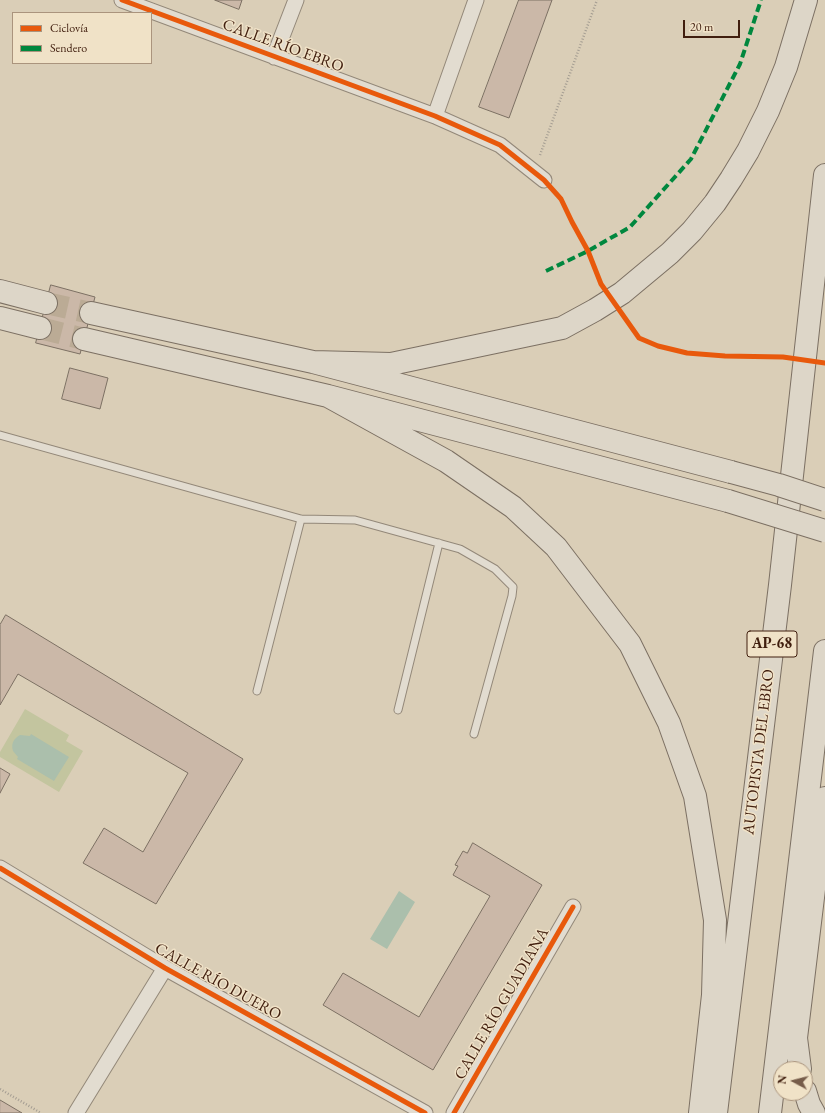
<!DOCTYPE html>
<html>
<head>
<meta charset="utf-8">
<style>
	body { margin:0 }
	#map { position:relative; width:825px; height:1113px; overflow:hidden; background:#daceb7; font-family:"EB Garamond",serif }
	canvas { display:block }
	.legend { position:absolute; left:12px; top:12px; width:140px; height:52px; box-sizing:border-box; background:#f0e2c7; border:1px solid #aa947d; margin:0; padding:5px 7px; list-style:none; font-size:12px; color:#401e0e }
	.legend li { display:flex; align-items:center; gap:8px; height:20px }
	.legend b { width:20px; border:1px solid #aa947d }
	.north { position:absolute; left:773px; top:1061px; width:40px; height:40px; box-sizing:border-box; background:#f0e2c7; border:1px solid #aa947d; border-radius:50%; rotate:277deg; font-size:11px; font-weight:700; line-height:16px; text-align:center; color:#401e0e }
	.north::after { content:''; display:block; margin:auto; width:14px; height:18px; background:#765c49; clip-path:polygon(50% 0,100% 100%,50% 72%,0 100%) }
	.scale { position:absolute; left:683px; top:20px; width:57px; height:18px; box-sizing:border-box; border:2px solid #401e0e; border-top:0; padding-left:5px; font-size:12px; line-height:14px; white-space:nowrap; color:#401e0e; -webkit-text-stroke:3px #f0e2c7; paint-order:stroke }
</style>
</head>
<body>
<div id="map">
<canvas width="825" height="1113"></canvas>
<ul class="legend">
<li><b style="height:5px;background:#e8590c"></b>Ciclovía</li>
<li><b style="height:5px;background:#00873e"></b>Sendero</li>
</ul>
<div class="north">N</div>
<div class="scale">20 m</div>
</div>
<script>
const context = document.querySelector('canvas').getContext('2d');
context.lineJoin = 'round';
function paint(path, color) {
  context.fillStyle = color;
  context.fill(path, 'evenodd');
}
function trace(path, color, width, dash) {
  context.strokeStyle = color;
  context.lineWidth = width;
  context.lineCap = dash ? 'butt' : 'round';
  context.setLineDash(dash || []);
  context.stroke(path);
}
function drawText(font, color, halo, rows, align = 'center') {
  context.font = font + ' "EB Garamond",serif';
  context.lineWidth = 3;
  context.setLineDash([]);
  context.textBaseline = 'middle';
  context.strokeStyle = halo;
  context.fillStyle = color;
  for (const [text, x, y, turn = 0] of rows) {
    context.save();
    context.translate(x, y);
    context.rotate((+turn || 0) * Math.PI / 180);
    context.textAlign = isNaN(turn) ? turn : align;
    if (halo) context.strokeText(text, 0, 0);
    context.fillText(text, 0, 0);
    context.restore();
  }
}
paint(new Path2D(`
	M25,709L69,735L66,741L83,751L59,792L0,757V752Z`), '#c3c59f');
paint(new Path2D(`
	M31,734L69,757L54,781L17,759L18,757L13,751C11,744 13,739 20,735L30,736Z
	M399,891L415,902L387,949L370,939Z`), '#abbfac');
const building = new Path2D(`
	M215,0H242L239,9Z
	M519,0H552L509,118L479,107Z
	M51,285L95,297L80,354L36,343Z
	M70,368L108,378L100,409L62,399Z
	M6,615L243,759L156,904L83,863L104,828L143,852L188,773L18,674L0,705V625Z
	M0,768L10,774L0,793Z
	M473,843L542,885L433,1070L323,1005L343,973L419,1017L490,896L453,875L458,866L455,865L463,851L467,853Z
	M0,1100L22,1113H0Z`);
paint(building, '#cbb8a8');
trace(building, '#7c7063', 1);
trace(new Path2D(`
	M46,303L91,313
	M40,328L84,339`), '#bbab95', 22, [22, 11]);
const service = new Path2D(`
	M0,435L301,519L355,520L460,549L495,569L513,587L512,596L474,734
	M257,691L301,519
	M398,710L439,543`);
const minor = new Path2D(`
	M122,0L435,116L500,145L544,180
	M274,57L296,0
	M435,116L476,0
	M0,868L165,968L425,1113
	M76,1113L165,968
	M454,1113L573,907`);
const motorway = new Path2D(`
	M0,291L46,303
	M91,313L313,362L731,472
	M0,318L40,328
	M84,339L328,396L728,501
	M313,362L391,364L562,328L595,310L622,293L670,253L692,231L715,203L731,179L748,151L768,111L786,67L806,0
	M328,396L446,461L513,507L556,547L630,644L669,723L695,796L715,920L713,995L700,1113
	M800,1069L796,1038L825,798
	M805,1091L809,1104L814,1113
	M716,1113L780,585L825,175
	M770,1113L825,651`);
trace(service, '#938879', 9);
trace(minor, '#938879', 17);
trace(motorway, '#7c7063', 24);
trace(new Path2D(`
	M540,155L597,0
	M0,1089L41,1113`), '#a49d92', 2.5, [1, 2]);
trace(service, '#e2dcd0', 7);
trace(minor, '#e2dcd0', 15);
trace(motorway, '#ddd6c8', 22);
const motorwayBridge = new Path2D(`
	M731,472L779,485L825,500
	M728,501L825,531`);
trace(motorwayBridge, '#7c7063', 24, []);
trace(motorwayBridge, '#ddd6c8', 22);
trace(new Path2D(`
	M546,271L588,251L630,227L691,159L740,64L761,0`), '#00873e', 4, [8, 4]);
trace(new Path2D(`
	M122,0L435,116L500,145L544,180L561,199L572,222L588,251L601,284L639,338L658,346L687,353L725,356L783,357L825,363
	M0,868L165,968L425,1113
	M454,1113L573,907`), '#e8590c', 5);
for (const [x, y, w] of [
	[772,644,50]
]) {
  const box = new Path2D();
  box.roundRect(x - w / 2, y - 13, w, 26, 3);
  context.fillStyle = '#f0e2c7';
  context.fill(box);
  trace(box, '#401e0e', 1);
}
drawText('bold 15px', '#401e0e', null, [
	["AP-68",772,644]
]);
drawText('16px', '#401e0e', '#f0e2c7', [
	["CALLE RÍO EBRO",283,46,20],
	["AUTOPISTA DEL EBRO",759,752,-83],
	["CALLE RÍO DUERO",218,982,29],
	["CALLE RÍO GUADIANA",502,1004,-60]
]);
</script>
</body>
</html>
